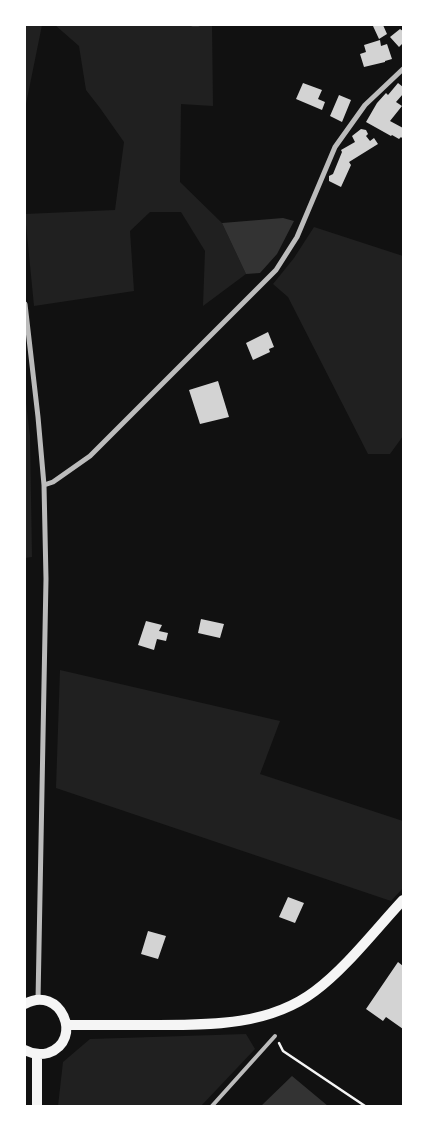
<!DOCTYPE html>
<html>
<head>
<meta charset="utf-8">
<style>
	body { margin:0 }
	#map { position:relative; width:428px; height:1131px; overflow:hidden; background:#111; font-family:Mulish,sans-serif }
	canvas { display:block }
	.frame { position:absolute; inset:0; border:26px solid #fff; pointer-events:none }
</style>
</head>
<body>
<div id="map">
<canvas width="428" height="1131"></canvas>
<div class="frame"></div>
</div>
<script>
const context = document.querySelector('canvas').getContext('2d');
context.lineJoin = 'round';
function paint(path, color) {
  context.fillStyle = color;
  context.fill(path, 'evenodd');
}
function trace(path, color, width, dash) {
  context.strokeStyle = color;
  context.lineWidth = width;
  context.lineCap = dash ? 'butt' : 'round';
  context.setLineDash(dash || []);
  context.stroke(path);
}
paint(new Path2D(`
	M25,25H42L25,109Z
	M55,25H212L213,106L181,104L180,182L222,223L246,274L203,306L205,251L181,212H150L130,231L134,291L34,306L25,214L115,210L124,142L100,108L86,90L79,46Z
	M314,227L403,256V436L390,454H368L288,297L273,284L294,258Z
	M25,395L30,436L32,557L25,558Z
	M60,670L280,721L260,774L403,821V888L391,901L56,788Z
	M246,1034L255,1049L201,1106H58L63,1062L90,1039Z`), '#202020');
paint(new Path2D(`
	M283,218L294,221L277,254L260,273L246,274L222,223Z
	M292,1076L328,1106H261Z`), '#333');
trace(new Path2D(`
	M193,25H198`), '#333', 4);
paint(new Path2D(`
	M374,25H383L387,34L379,39L373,26Z
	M400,29L403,31V43L399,47L390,37Z
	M380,40L381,46L387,44L392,59L385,61V62L364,67L360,54L366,52L364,45Z
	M303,83L322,90L318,99L325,102L322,110L296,99Z
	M398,83L403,87V94L396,102L402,106L390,121L403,128V139L401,137L399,139L392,135L391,136L366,122L377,103L386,93L388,95Z
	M339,95L351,100L342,122L330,116Z
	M361,129L366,130L368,134L366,136L370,141L374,138L378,144L349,162L351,165L341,187L329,181V176L333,174L342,152L341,150L355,142L352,136Z
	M268,332L274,347L269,349L270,352L253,360L246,343Z
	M218,381L229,417L200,424L189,390Z
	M201,619L224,624L220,638L198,633Z
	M146,621L162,625L159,631L168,633L166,641L157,639L154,650L138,645Z
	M288,897L304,903L295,923L279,917Z
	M148,931L166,936L158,959L141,954Z
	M398,962L403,966V1029L386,1017L383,1021L366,1009Z`), '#d3d3d3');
trace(new Path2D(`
	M279,1043L283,1051L365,1106`), '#f5f5f5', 2.5);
trace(new Path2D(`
	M212,1106L275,1036`), '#bcbcbc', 4);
trace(new Path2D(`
	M25,304L38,417L44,485L46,579L38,1000
	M44,485L53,482L90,456L276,270L297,237L335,147L365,105L403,69`), '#bcbcbc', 5);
trace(new Path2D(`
	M25,1004C60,984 85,1040 48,1053C40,1055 32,1054 25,1050
	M67,1025C96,1025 125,1025 154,1025C209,1025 269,1026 315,991C346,968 376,929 403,900
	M37,1106V1054`), '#f5f5f5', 10);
</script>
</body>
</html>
